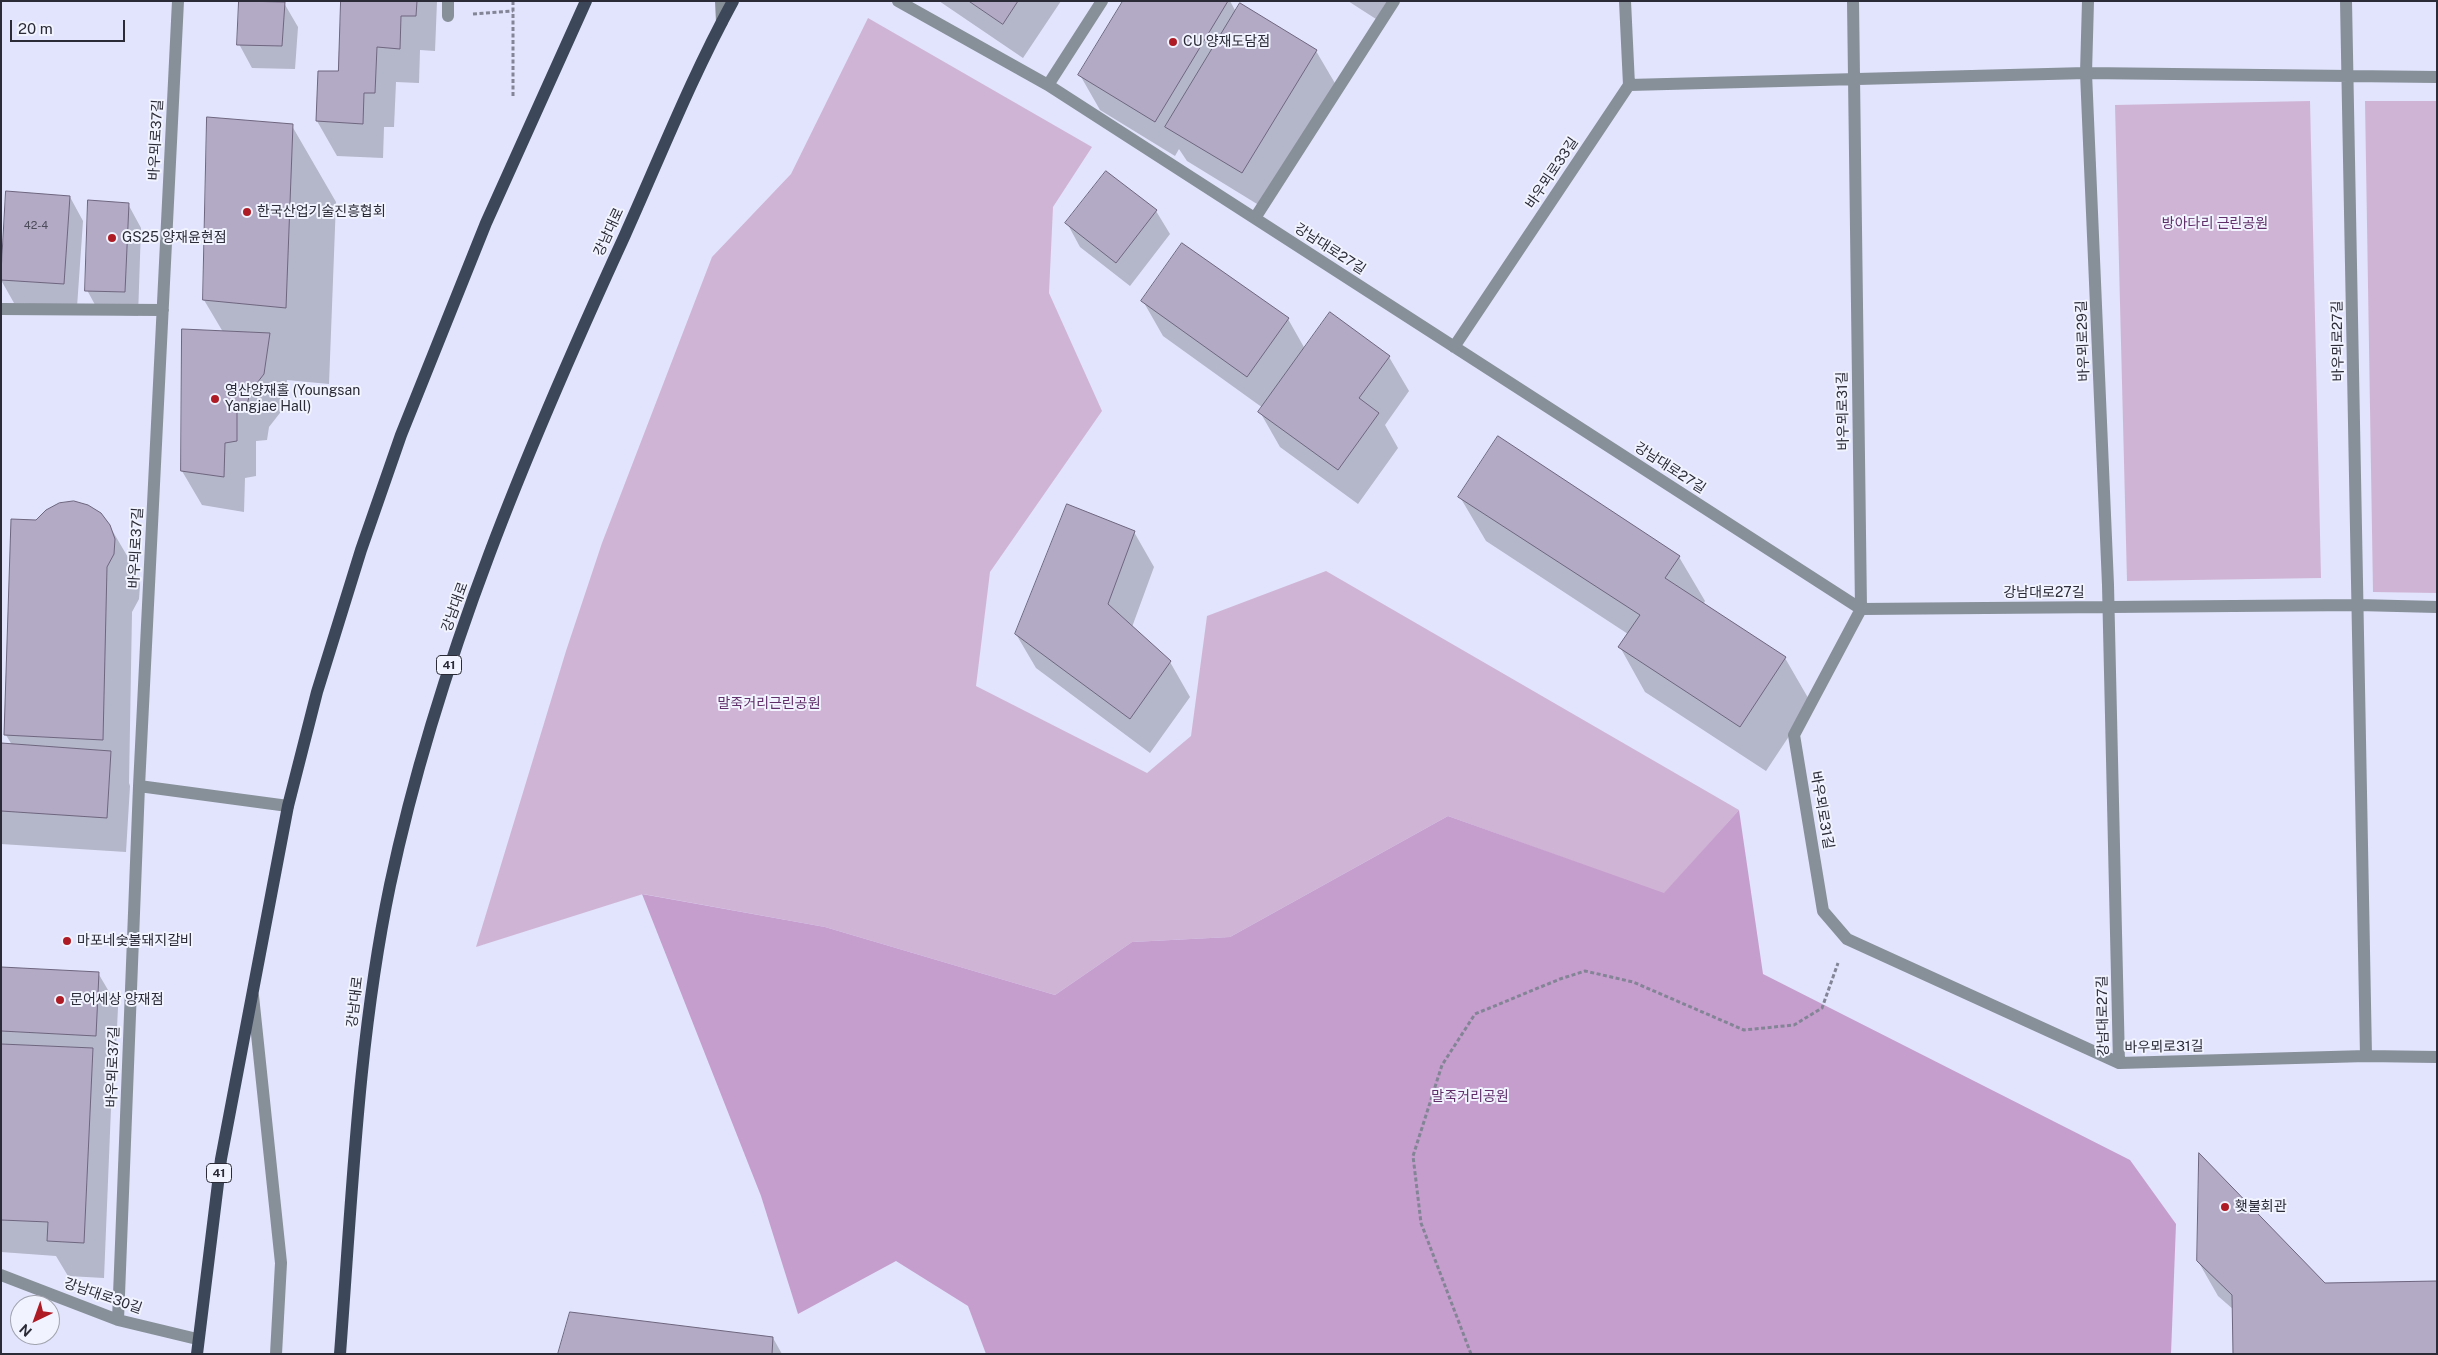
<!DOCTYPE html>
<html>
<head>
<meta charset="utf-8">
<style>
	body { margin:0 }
	#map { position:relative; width:2438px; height:1355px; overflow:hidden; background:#e1e4fc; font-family:"Public Sans",sans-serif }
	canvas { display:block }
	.frame { position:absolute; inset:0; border:2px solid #2a2b36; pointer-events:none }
	.north { position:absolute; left:10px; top:1295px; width:50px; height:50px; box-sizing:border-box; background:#f1f3fe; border:1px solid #a1a3ae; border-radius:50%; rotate:222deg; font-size:14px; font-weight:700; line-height:20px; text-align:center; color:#2a2b36 }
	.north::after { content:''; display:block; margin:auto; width:18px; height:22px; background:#ae1b25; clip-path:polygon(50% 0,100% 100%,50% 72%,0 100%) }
	.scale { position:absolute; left:10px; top:20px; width:115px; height:22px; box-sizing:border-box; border:2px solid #2a2b36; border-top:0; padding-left:6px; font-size:15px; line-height:18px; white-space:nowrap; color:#2a2b36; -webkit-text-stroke:4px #f1f3fe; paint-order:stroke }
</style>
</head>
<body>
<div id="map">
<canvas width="2438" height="1355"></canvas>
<div class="frame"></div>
<div class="north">N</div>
<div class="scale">20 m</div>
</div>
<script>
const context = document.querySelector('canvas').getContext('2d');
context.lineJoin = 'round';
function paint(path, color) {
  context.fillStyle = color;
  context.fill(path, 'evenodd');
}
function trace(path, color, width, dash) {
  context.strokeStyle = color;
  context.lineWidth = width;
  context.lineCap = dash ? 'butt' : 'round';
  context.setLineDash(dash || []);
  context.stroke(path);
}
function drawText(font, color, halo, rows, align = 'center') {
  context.font = font + ' "Public Sans","Noto Sans KR",sans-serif';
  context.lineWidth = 4;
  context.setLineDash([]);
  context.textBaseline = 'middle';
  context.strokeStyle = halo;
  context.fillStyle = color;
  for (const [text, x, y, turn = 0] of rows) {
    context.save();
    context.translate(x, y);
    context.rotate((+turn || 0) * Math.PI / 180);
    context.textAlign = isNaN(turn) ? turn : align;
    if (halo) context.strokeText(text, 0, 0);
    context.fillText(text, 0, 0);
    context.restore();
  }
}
paint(new Path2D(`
	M868,18L1092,147L1053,207L1049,293L1102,411L990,572L976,686L1147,773L1191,736L1207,616L1326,571L1739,810L1664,894L1448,816L1230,937L1132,942L1055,995L825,927L643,894L476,947L566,651L602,543L712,257L791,174Z
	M2310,101L2321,578L2127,581L2115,105Z
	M2365,101H2437V593L2373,592Z`), '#d0b4d6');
paint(new Path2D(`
	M1739,810L1763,974L2130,1160L2176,1224L2171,1354H986L968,1306L896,1261L798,1314L761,1196L642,894L825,927L1055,995L1132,942L1230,937L1448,816L1664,893Z`), '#c69ecd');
paint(new Path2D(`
	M342,1H437L435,51L420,50L419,83L396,82L394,127H384L383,158L337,156L317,121L339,73Z
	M939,1H1061L1023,58Z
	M1124,1H1230L1236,12L1316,51L1336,85L1262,207L1187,161L1179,149L1175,156L1100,110L1080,75Z
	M1348,1H1387L1376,19Z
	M284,3L298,27L295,69L252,68L239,44Z
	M292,126L336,202L329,384L287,380L283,409L269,427L267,440L256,441V476L245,478L244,512L202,505L182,471L223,332L204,300Z
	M8,192L70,197L83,221L77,307L14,303L1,280Z
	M128,204L141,228L138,316L100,314L87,290Z
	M1156,211L1170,234L1130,286L1080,247L1067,223Z
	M1143,301L1288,319L1305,349L1389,357L1409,391L1385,425L1398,448L1358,504L1280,447L1260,412L1263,408L1163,336Z
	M1460,497L1679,557L1705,601L1703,605L1785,658L1811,703L1766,771L1645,692L1620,647L1628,634L1486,541Z
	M109,525L136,571L140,585L139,599L132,612L129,783L130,786L126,852L1,844V745H12L6,735Z
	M1134,532L1154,567L1132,627L1170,662L1190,697L1150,753L1036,668L1016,634Z
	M1,968L98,973L118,1007L115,1070H104L112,1084L104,1278L68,1276L56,1256L1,1252Z
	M2198,1261L2325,1284L2234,1310L2218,1296Z
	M773,1338L782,1354H559Z`), '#0003');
const building = new Path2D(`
	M239,1L285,2L282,46L237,45Z
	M341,1H417L416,16H401L400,49L377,47L375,93H364L363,124L316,121L318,71H338Z
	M969,1H1018L1003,24Z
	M1123,1H1228L1155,122L1078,75Z
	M1240,3L1317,50L1242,173L1165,127Z
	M207,117L293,124L286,308L203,300Z
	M1106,171L1157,210L1116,263L1065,223Z
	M6,191L70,196L64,284L1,280Z
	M88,200L129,203L125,292L85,291Z
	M1182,243L1289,318L1247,377L1141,301Z
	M1330,312L1390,356L1359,398L1379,413L1338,470L1258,412Z
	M182,329L270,333L264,374L250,392L247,405L237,406V441L225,443L224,477L181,471Z
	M1498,436L1680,556L1665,578L1786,657L1740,727L1618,647L1640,615L1458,497Z
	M74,501L88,505L101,513L110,525L115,539L114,554L107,567L103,740L4,735L11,519L36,520L46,510L59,503Z
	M1067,504L1135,531L1108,604L1171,661L1130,719L1015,634Z
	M1,743L111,751L107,818L1,811Z
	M1,967L99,972L96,1036L1,1031Z
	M1,1044L93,1048L84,1243L47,1241L48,1222L1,1220Z
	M2199,1153L2325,1283L2437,1281V1354H2233L2232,1295L2197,1261Z
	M570,1312L773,1337L772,1354H558Z`);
paint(building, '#b3aac6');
trace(building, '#6e657f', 1);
trace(new Path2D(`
	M513,1V96
	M473,14L513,11
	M1471,1354L1421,1223L1413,1156L1442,1065L1475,1014L1560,979L1585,971L1633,982L1744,1030L1794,1025L1822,1008L1838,963`), '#838597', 3, [4, 2.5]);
trace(new Path2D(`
	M721,1L722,22
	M898,1L1048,85L1861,609L2358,605L2437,607
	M1853,1L1861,609L1794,735L1823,911L1847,939L2119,1063L2366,1056L2437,1057
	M2088,1L2086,73L2108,585L2119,1063
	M2346,1L2366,1056
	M448,16V1
	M1048,85L1102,1
	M1629,85L2086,73L2437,77
	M1255,218L1394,1
	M1,309L163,310
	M1454,347L1629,85L1625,1
	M139,786L288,806
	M253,996L281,1263L276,1354
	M1,1275L118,1320L197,1339
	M118,1320L139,786L178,1`), '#878f99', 12);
trace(new Path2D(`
	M197,1354L221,1159L288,806L317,692L361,550L401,435L486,223L586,1
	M340,1354C352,1197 358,1039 390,885C438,659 529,444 625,235C660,157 692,76 733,1`), '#3c485a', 12);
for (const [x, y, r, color] of [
	[1173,42,5,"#ae1b25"],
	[247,212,5,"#ae1b25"],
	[112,238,5,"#ae1b25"],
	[215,399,5,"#ae1b25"],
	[67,941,5,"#ae1b25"],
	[60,1000,5,"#ae1b25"],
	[2225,1207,5,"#ae1b25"]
]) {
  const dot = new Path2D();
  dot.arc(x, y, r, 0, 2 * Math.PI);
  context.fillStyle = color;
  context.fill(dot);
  trace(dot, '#f1f3fe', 2);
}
drawText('11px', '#4c4b5a', null, [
	["42-4",36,226]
]);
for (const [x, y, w] of [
	[449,665,25],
	[219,1173,25]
]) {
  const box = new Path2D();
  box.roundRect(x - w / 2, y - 9.5, w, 19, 4);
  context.fillStyle = '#f1f3fe';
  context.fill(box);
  trace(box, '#2a2b36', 1);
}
drawText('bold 12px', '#2a2b36', null, [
	["41",449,665],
	["41",219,1173]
]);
drawText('14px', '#2a2b36', '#f1f3fe', [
	["CU 양재도담점",1183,42],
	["한국산업기술진흥협회",257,212],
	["GS25 양재윤현점",122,238],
	["영산양재홀 (Youngsan",225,391],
	["Yangjae Hall)",225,407],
	["마포네숯불돼지갈비",77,941],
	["문어세상 양재점",70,1000],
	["횃불회관",2235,1207]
], 'left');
drawText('14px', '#2a2b36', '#f1f3fe', [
	["바우뫼로37길",156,140,-87],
	["바우뫼로33길",1552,173,-56],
	["강남대로",609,232,-65],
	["강남대로27길",1330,249,33],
	["바우뫼로29길",2083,341,-92],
	["바우뫼로27길",2338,341,-91],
	["바우뫼로31길",1843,411,-91],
	["강남대로27길",1670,468,33],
	["바우뫼로37길",136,548,-87],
	["강남대로27길",2044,593],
	["강남대로",455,607,-70],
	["바우뫼로31길",1822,810,80],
	["강남대로",355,1002,-83],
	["강남대로27길",2103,1016,-91],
	["바우뫼로31길",2164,1047,-1],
	["바우뫼로37길",113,1067,-88],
	["강남대로30길",103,1296,19]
]);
drawText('14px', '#602f69', '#f1f3fe', [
	["방아다리 근린공원",2215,224],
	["말죽거리근린공원",769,704],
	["말죽거리공원",1470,1097]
]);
</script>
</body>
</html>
